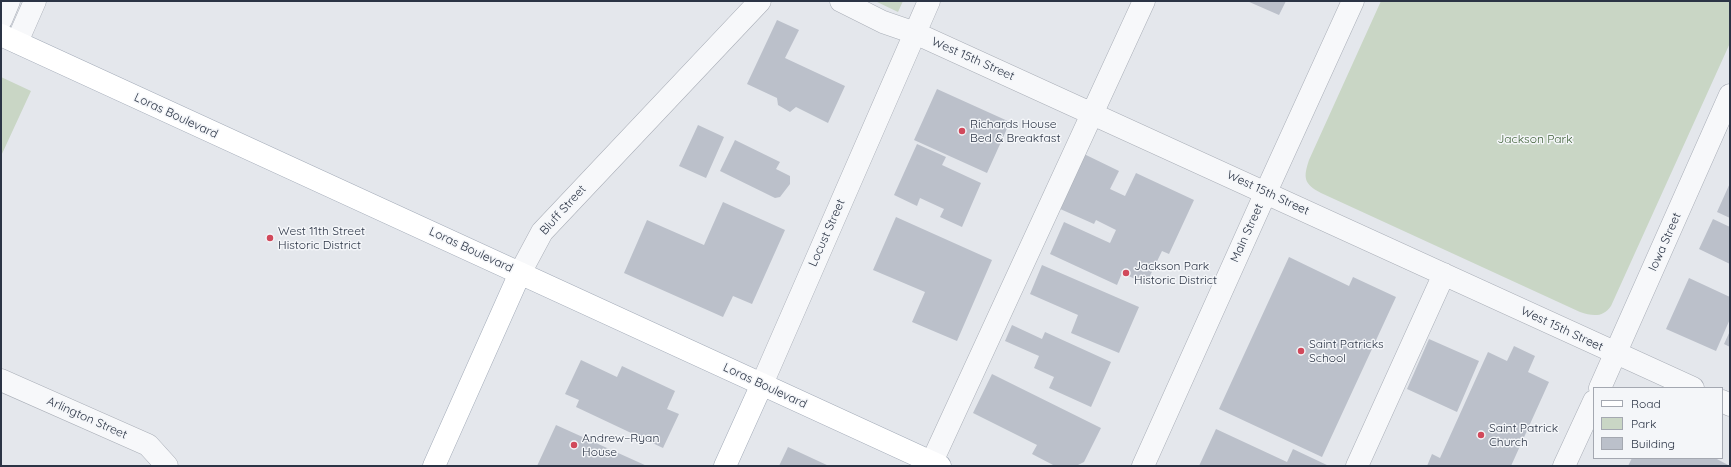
<!DOCTYPE html>
<html>
<head>
<meta charset="utf-8">
<style>
	body { margin:0 }
	#map { position:relative; width:1731px; height:467px; overflow:hidden; background:#e4e7ec; font-family:Quicksand,sans-serif }
	canvas { display:block }
	.frame { position:absolute; inset:0; border:2px solid #2b3445; pointer-events:none }
	.legend { position:absolute; left:1593px; top:387px; width:130px; height:72px; box-sizing:border-box; background:#f4f6f9; border:1px solid #a4a8b1; margin:0; padding:5px 7px; list-style:none; font-size:12px; color:#2b3445 }
	.legend li { display:flex; align-items:center; gap:8px; height:20px }
	.legend b { width:20px; border:1px solid #a4a8b1 }
</style>
</head>
<body>
<div id="map">
<canvas width="1731" height="467"></canvas>
<div class="frame"></div>
<ul class="legend">
<li><b style="height:5px;background:#fff"></b>Road</li>
<li><b style="height:11px;background:#c9d6c5"></b>Park</li>
<li><b style="height:11px;background:#bbc0ca"></b>Building</li>
</ul>
</div>
<script>
const context = document.querySelector('canvas').getContext('2d');
context.lineJoin = 'round';
function paint(path, color) {
  context.fillStyle = color;
  context.fill(path, 'evenodd');
}
function trace(path, color, width, dash) {
  context.strokeStyle = color;
  context.lineWidth = width;
  context.lineCap = dash ? 'butt' : 'round';
  context.setLineDash(dash || []);
  context.stroke(path);
}
function drawText(font, color, halo, rows, align = 'center') {
  context.font = font + ' Quicksand,sans-serif';
  context.lineWidth = 3;
  context.setLineDash([]);
  context.textBaseline = 'middle';
  context.strokeStyle = halo;
  context.fillStyle = color;
  for (const [text, x, y, turn = 0] of rows) {
    context.save();
    context.translate(x, y);
    context.rotate((+turn || 0) * Math.PI / 180);
    context.textAlign = isNaN(turn) ? turn : align;
    if (halo) context.strokeText(text, 0, 0);
    context.fillText(text, 0, 0);
    context.restore();
  }
}
paint(new Path2D(`
	M875,1H903L898,12Z
	M1381,1H1730V43L1611,306C1603,318 1592,316 1580,312L1321,193C1304,184 1303,178 1309,160Z
	M1,77L31,91L1,156Z`), '#c9d6c5');
paint(new Path2D(`
	M1247,1H1286L1279,15Z
	M777,20L799,30L785,58L845,86L828,123L796,107L790,112L778,105L777,98L747,84Z
	M937,89L1010,122L987,173L914,140Z
	M698,125L724,137L706,178L679,166Z
	M735,140L780,162L776,169L790,176V184L780,197L775,198L720,171Z
	M917,144L946,157L942,165L981,183L962,227L940,217L944,209L920,198L917,206L894,195Z
	M1084,154L1119,171L1110,189L1125,196L1136,173L1194,200L1169,254L1162,251L1146,284L1122,273L1117,285L1050,254L1064,222L1110,243L1116,230L1096,220L1094,224L1058,208Z
	M1730,183V218L1717,212Z
	M723,202L785,230L752,304L733,296L723,317L624,273L647,220L704,245Z
	M896,217L992,260L957,341L912,322L925,292L873,270Z
	M1713,219L1730,227V264L1699,249Z
	M1289,257L1349,286L1353,277L1396,297L1322,457L1219,409Z
	M1042,265L1139,307L1119,353L1071,333L1078,315L1030,294Z
	M1689,278L1730,297V319L1716,351L1666,329Z
	M1012,325L1042,339L1045,332L1111,362L1091,407L1049,388L1054,377L1034,368L1039,356L1005,341Z
	M1730,331V347L1724,344Z
	M1429,339L1479,361L1457,412L1407,389Z
	M1514,346L1535,356L1528,372L1549,382L1511,466H1427L1432,454L1440,458L1488,352L1507,361Z
	M581,360L617,377L622,366L675,391L667,409L679,414L663,448L576,407L579,400L565,394Z
	M992,374L1101,428L1084,462L1076,466H1055L1032,454L1037,445L973,413Z
	M556,425L647,466H537Z
	M1216,429L1287,462L1293,449L1329,466H1199Z
	M788,447L829,466H779Z
	M1632,458H1715L1730,466H1628Z`), '#bbc0ca');
const minor = new Path2D(`
	M841,1L883,22L915,33L1693,388
	M1,20L9,1
	M17,42L35,1
	M520,273L542,232L760,1
	M1,380L148,445L167,466
	M762,384L929,1
	M1600,388L1730,95
	M1722,401L1730,405
	M930,466L1144,1
	M1143,466L1266,192L1353,1
	M1357,466L1444,274
	M1564,466L1594,401`);
const major = new Path2D(`
	M1,35L940,466
	M434,466L520,273
	M725,466L762,384`);
trace(minor, '#a9aeb7', 23);
trace(major, '#a3abb8', 23);
trace(minor, '#f7f8fa', 22);
trace(major, '#fff', 22);
for (const [x, y, r, color] of [
	[962,131,4,"#d1495b"],
	[270,238,4,"#d1495b"],
	[1126,273,4,"#d1495b"],
	[1301,351,4,"#d1495b"],
	[1481,435,4,"#d1495b"],
	[574,445,4,"#d1495b"]
]) {
  const dot = new Path2D();
  dot.arc(x, y, r, 0, 2 * Math.PI);
  context.fillStyle = color;
  context.fill(dot);
  trace(dot, '#f4f6f9', 1.5);
}
drawText('12px', '#2b3445', '#f4f6f9', [
	["West 15th Street",973,59,24],
	["Loras Boulevard",176,116,25],
	["West 15th Street",1268,193,25],
	["Bluff Street",563,210,-48],
	["Locust Street",827,233,-66],
	["Main Street",1247,233,-66],
	["Iowa Street",1665,242,-66],
	["Loras Boulevard",471,250,25],
	["West 15th Street",1562,329,25],
	["Loras Boulevard",765,386,25],
	["Arlington Street",87,418,24]
]);
drawText('12px', '#2b3445', '#f4f6f9', [
	["Richards House",970,124],
	["Bed & Breakfast",970,138],
	["West 11th Street",278,231],
	["Historic District",278,245],
	["Jackson Park",1134,266],
	["Historic District",1134,280],
	["Saint Patricks",1309,344],
	["School",1309,358],
	["Saint Patrick",1489,428],
	["Church",1489,442],
	["Andrew–Ryan",582,438],
	["House",582,452]
], 'left');
drawText('12px', '#3f6138', '#f4f6f9', [
	["Jackson Park",1535,139]
]);
</script>
</body>
</html>
